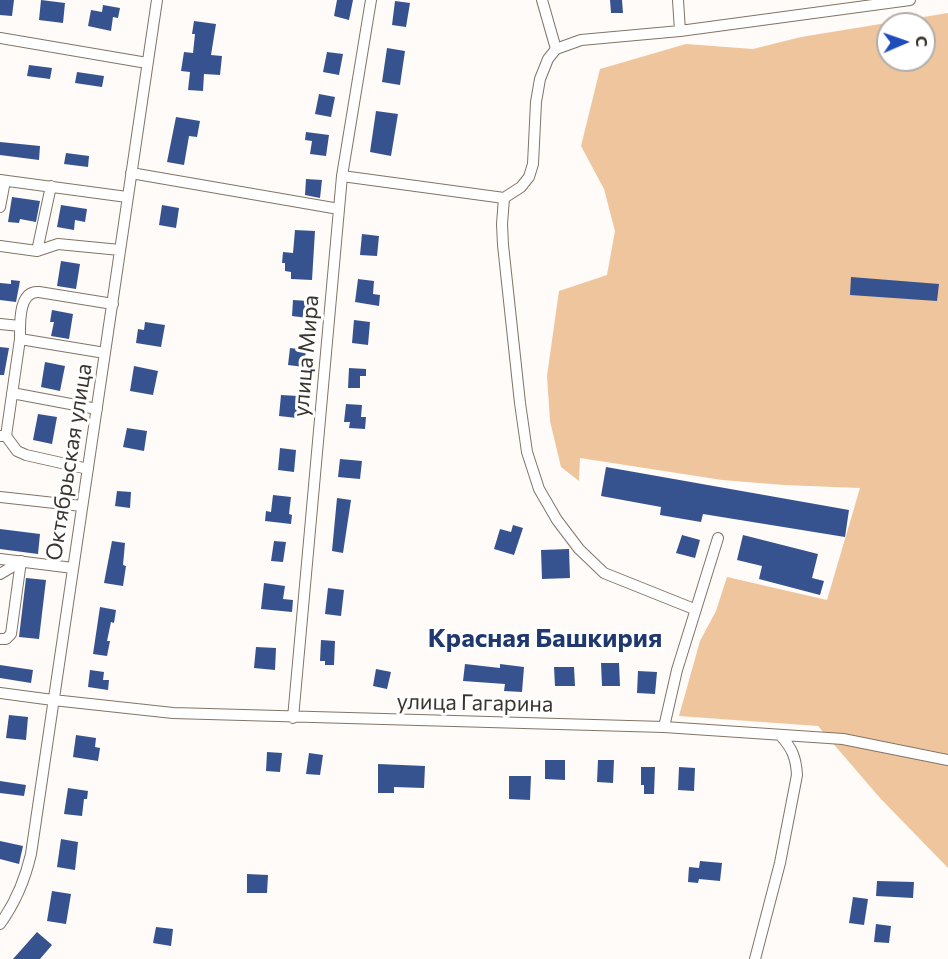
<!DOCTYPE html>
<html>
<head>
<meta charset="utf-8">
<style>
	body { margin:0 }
	#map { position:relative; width:948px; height:959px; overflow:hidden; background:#fefbf8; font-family:Commissioner,sans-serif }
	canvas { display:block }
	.north { position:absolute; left:876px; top:12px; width:60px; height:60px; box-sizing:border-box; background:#fff; border:2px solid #b0aeac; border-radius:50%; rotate:88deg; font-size:16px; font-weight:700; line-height:24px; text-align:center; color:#3a342f }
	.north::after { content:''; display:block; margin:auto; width:21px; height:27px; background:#1e4cb9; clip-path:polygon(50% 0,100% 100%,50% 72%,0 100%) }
</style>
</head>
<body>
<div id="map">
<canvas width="948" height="959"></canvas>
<div class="north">С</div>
</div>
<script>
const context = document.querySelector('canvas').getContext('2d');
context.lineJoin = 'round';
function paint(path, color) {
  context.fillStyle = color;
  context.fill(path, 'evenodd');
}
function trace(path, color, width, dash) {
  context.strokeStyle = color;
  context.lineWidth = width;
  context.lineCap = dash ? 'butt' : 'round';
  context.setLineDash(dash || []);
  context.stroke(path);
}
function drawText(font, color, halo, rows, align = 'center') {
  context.font = font + ' Commissioner,sans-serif';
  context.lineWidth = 6;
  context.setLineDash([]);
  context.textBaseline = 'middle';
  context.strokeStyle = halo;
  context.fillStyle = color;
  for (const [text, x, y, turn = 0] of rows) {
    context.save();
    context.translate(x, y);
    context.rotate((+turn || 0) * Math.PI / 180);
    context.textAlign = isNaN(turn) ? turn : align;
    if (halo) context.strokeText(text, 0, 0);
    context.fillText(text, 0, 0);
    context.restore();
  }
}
paint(new Path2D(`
	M948,13V868L880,798L818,726L679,716L700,641L716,611L727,577L827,600L860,488L784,485L722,480L580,458L579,481L561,467L550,421L547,376L559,291L607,275L615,231L604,189L581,146L600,69L686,44L753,49L801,37ZM888,24H924V60H888Z`), '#efc59d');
paint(new Path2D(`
	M0,0H14L12,16L0,15Z
	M41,0L65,3L63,23L39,20Z
	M337,0H353L349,20L334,16Z
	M610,0H622L623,13H611Z
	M395,1L410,3L406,27L392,25Z
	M103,5L120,8L118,18L113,17L111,31L88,26L91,10L102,12Z
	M194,21L216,24L211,55L222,56L220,75L204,74L203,91L188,90L190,72L181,71L184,52L193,53L195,34H192Z
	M387,48L405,51L400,85L382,82Z
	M327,52L343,54L339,75L323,72Z
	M29,65L52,68L50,79L27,76Z
	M77,72L104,76L102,87L75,83Z
	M319,94L335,97L331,117L315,114Z
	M376,111L398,114L391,156L370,152Z
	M176,117L200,121L197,137L189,136L184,165L167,162Z
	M306,132L329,135L326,156L310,154L312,141L305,140Z
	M0,142L40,146L39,160L0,155Z
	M66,153L89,156L88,167L64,164Z
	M306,179L322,180L320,198L305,195Z
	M12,197L40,201L36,222L20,219L19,223L8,222Z
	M61,205L87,209L85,222L75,220L74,230L57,227Z
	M162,205L179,208L176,228L159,225Z
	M295,230L315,231L312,280L291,279V272L285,271V263H282L283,252L293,253Z
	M362,234L379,236L377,256L360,255Z
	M61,261L80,264L76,289L57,286Z
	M851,277L939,284L937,301L850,295Z
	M358,279L374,281L373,294L380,295L379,306L355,302Z
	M11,280L20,281L16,302L0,300V283L11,284Z
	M293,300L309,301L308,318L292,316Z
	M52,310L73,314L69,339L51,336L54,322H50Z
	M354,320L370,322L368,345L352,343Z
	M145,322L165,325L161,347L136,343L138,329L144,330Z
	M0,347L9,348L4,375H0Z
	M290,348L306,350L304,367L288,365Z
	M45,362L65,366L60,391L41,387Z
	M134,366L158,371L153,395L130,391Z
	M349,368L366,369V376H360V388H348Z
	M281,395L298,396L297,418L279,416Z
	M346,404L362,405L361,417H366L365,429L349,428L350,422H344Z
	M38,414L57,417L52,444L33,440Z
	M127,428L147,431L144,451L123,447Z
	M280,448L296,450L294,472L278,470Z
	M340,459L362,461L360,479L338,477Z
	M606,467L849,510L845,537L703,514L701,522L660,515L661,507L601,496Z
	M117,491L131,492L130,508L115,506Z
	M273,495L291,497L289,514L292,515L291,524L265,521L266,511L271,512Z
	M337,498L351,500L343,553L332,551Z
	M513,525L523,528L514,555L494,549L500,529L511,532Z
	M0,529L40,534L38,554L0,549Z
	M682,535L700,540L695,558L676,553Z
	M743,535L818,554L812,578L824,581L820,595L759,579L762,566L737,560Z
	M112,541L125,543L123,565L126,566L123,586L104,583Z
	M274,541L286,542L283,562L271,561Z
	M569,549L570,578L542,579L541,550Z
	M26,578L46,580L39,639L19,637Z
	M264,583L285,586L283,599L293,600L292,612L261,609Z
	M328,588L344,590L341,616L325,614Z
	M100,607L116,610L114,623L111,622L107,641H110L107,656L93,654Z
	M321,640L335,641L334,665H325V661H320Z
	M256,647L276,648L275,670L254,668Z
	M601,663H619L620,686H602Z
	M465,664L500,668V664L524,667L522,692L504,691L505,684L463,681Z
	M0,665L33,670L31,683L0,678Z
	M554,667H574L575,686H555Z
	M376,669L391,672L387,689L373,686Z
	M90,670L104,672L103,680H109L108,690L88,687Z
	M638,671L657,672L655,694L637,693Z
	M9,715L28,717L26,740L6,738Z
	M76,735L96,738L95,747L100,748L98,761L73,757Z
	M267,752L282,753L280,772L266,771Z
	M309,753L323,755L320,775L306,774Z
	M545,760H565V780L545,779Z
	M598,760H614L613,783L597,782Z
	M378,764L425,766L424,788L394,787V793H378Z
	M641,767H655L654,794H644V785H641Z
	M679,767L695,768L694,791L678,790Z
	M509,776H531L530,800L509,799Z
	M0,781L26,785L24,796L0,793Z
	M68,788L88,791L87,799H84L82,816L64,814Z
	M61,839L78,842L75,870L57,867Z
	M0,841L23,846L19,864L0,859Z
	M700,861L722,863L720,881L699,879L698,883L688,882L689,867L699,868Z
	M247,874L268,875L267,893H247Z
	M877,881L914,882L913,898L876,896Z
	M52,891L71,894L66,924L47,921Z
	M853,897L868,899L864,925L849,923Z
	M876,924L891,926L889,943L874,942Z
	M156,927L173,929L171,946L153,943Z
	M37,932L52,945L40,959H13Z`), '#37538f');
const minor = new Path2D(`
	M542,0L556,49
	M678,0L680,31
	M0,38L147,63
	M131,173L339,209
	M342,176L504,198L521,187L529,177L533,164L536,102L540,79L548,59L556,49L581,40L680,31L910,0
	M0,180L127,197
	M504,198L502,224L503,245L520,403L527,452L539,489L557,520L579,549L604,573L694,609
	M0,207L5,181
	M0,246L37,251L51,186
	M37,251L58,244L120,250
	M0,324L20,326
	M20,339L105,353
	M12,393L97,409
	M0,436H6L20,339C20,325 18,290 39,292L113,304
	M6,436L17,451L26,455L88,469
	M0,497L82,506
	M0,559L73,568
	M0,574L20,562
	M0,639H6L11,634L21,561
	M0,693L53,700L173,713L664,727L843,739L948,760
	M293,718L342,176L371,0
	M664,727L677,670L718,538
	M0,924C16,902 25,880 31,854L157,0
	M755,959L780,863L797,775C796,757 792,748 780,735`);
trace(minor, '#827467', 12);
trace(minor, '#fff', 10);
drawText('22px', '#3a342f', '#fff', [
	["улица Мира",306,356,-85],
	["Октябрьская улица",69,462,-81],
	["улица Гагарина",475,703,1]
]);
drawText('bold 26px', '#1f386f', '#fff', [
	["Красная Башкирия",545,638]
]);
</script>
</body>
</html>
